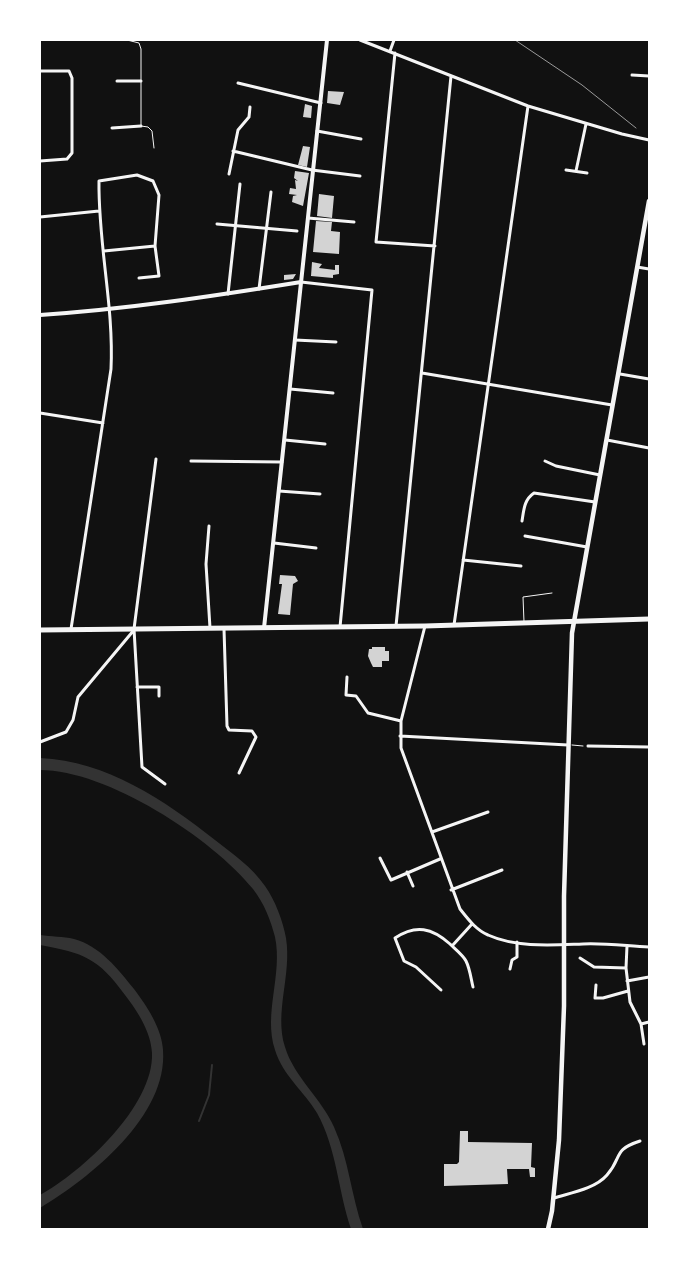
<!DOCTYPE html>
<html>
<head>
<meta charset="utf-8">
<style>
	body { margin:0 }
	#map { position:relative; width:689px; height:1269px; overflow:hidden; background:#111; font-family:Helvetica,sans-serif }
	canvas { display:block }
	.frame { position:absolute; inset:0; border:41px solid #fff; pointer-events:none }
</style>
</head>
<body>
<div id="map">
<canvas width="689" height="1269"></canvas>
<div class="frame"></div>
</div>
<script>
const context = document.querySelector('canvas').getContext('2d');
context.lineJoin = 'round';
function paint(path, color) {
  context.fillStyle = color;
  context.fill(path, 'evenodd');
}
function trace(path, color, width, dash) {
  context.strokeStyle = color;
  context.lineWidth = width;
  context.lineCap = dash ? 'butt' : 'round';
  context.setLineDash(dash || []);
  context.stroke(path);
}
paint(new Path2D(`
	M40,758C107,761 164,800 215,840C233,854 252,867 265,886C275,900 283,921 286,938C292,975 274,1012 285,1047C294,1077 322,1099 334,1127C349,1160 351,1195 363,1229H351C338,1191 337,1149 317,1113C304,1091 283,1076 275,1050C263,1013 283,975 275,937C271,921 264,903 253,889C212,838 107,770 40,770Z
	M40,935C51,937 63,936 74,939C100,946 118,969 134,989C147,1006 162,1029 163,1050C168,1116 90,1178 40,1208V1195C82,1172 154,1106 152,1053C151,1032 138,1012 125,995C98,958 84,953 40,945Z`), '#333');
trace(new Path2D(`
	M199,1121L209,1095L212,1065`), '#333', 2);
paint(new Path2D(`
	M328,91L344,92L340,105L327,103Z
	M305,104L312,106L311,118L303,117Z
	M303,146L310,147L307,167L298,165Z
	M295,171L309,173L303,206L292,202L293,196L297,195L289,194L290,188L296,189L295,180L298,181L294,178Z
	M319,194L334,196L332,218L317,216Z
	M316,221L332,222L331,231L340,232L339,254L313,252Z
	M312,262L322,264L319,268L335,270V265H339V274L333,275V278L311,276Z
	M296,274L293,279L284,280V275Z
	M280,575L295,576L298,581L293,584L290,615L278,614L282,584H279Z
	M372,647H385V651H389V661H382V667H373L371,663L368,656L369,649H372Z
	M460,1131H468V1142L532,1143L531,1167L535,1168V1177H530L529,1169H507L508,1184L444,1186V1164H457L459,1162Z`), '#d3d3d3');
trace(new Path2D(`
	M572,745L583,746`), '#f5f5f5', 1);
trace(new Path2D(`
	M127,40L139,43L141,49V126L148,127L152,131L154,148
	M524,622L523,597L552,593`), '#f5f5f5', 1);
trace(new Path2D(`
	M360,40L528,106L622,134L649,140
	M390,51L394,40
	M395,53L376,242L435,246
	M40,71H69L72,78V153L67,159L40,161
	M632,75L649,76
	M117,81H141
	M238,83L321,103
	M112,128L141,126
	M317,131L361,139
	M233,151L312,170L360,176
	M566,170L587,173
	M576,171L586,124
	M229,174L238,130L249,117L250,107
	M40,217L99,211
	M308,218L354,222
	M217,224L297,231
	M104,251L155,246
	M637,267L649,269
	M301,282L372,290L340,627
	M259,289L271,192
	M228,294L240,184
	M295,340L336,342
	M422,373L612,405
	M620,374L649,379
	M290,389L333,393
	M40,413L103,423
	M285,440L325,444
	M607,440L649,448
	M156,459L134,629L142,767L165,784
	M191,461L282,462
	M545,461L556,466L600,475
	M279,491L320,494
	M522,521C524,509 524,500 534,493L595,502
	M209,526L206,564L210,628
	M525,536L587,547
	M274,543L316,548
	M463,560L521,566
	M454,625L528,106
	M396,626L451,76
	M425,626L401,721V748L460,909C468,919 476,930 488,935C517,948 553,945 583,944C605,943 627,946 649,947
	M71,629L111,369C114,306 98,244 99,181L137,175L153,181L159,195L155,246L159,276L139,278
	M224,629L227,726L229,730L252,731L256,737L239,773
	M347,677L346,695L356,696L368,713L401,721
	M137,687H159V696
	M400,736L568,745
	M40,742L66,732L73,720L78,697L134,630
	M588,746L649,747
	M432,832L488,812
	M380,858L391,880L440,859
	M407,872L413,886
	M451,890L502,870
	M452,946L472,924
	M627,946L626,968L630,1002L641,1024L644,1044
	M580,958L594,967L626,968
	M510,969L512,960L517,957V942
	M627,981L649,977
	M596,985L595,998H603L628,991
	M441,990L416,967L404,961L395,938C416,924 432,928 450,944C455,949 463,955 466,961C470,969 471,979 473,987
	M641,1024L649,1022
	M554,1198C570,1193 595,1189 607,1175C623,1157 612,1150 640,1141`), '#f5f5f5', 3);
trace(new Path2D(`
	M40,315C128,309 214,296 301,282
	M264,628L327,40`), '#f5f5f5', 4);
trace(new Path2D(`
	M548,1229L552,1211L559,1140L564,1006V896L572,633L649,201`), '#f5f5f5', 4.5);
trace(new Path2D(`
	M40,630L425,626L649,619`), '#f5f5f5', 5);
trace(new Path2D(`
	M515,40L582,85L636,128`), '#9a9a9a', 1);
</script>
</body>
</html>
